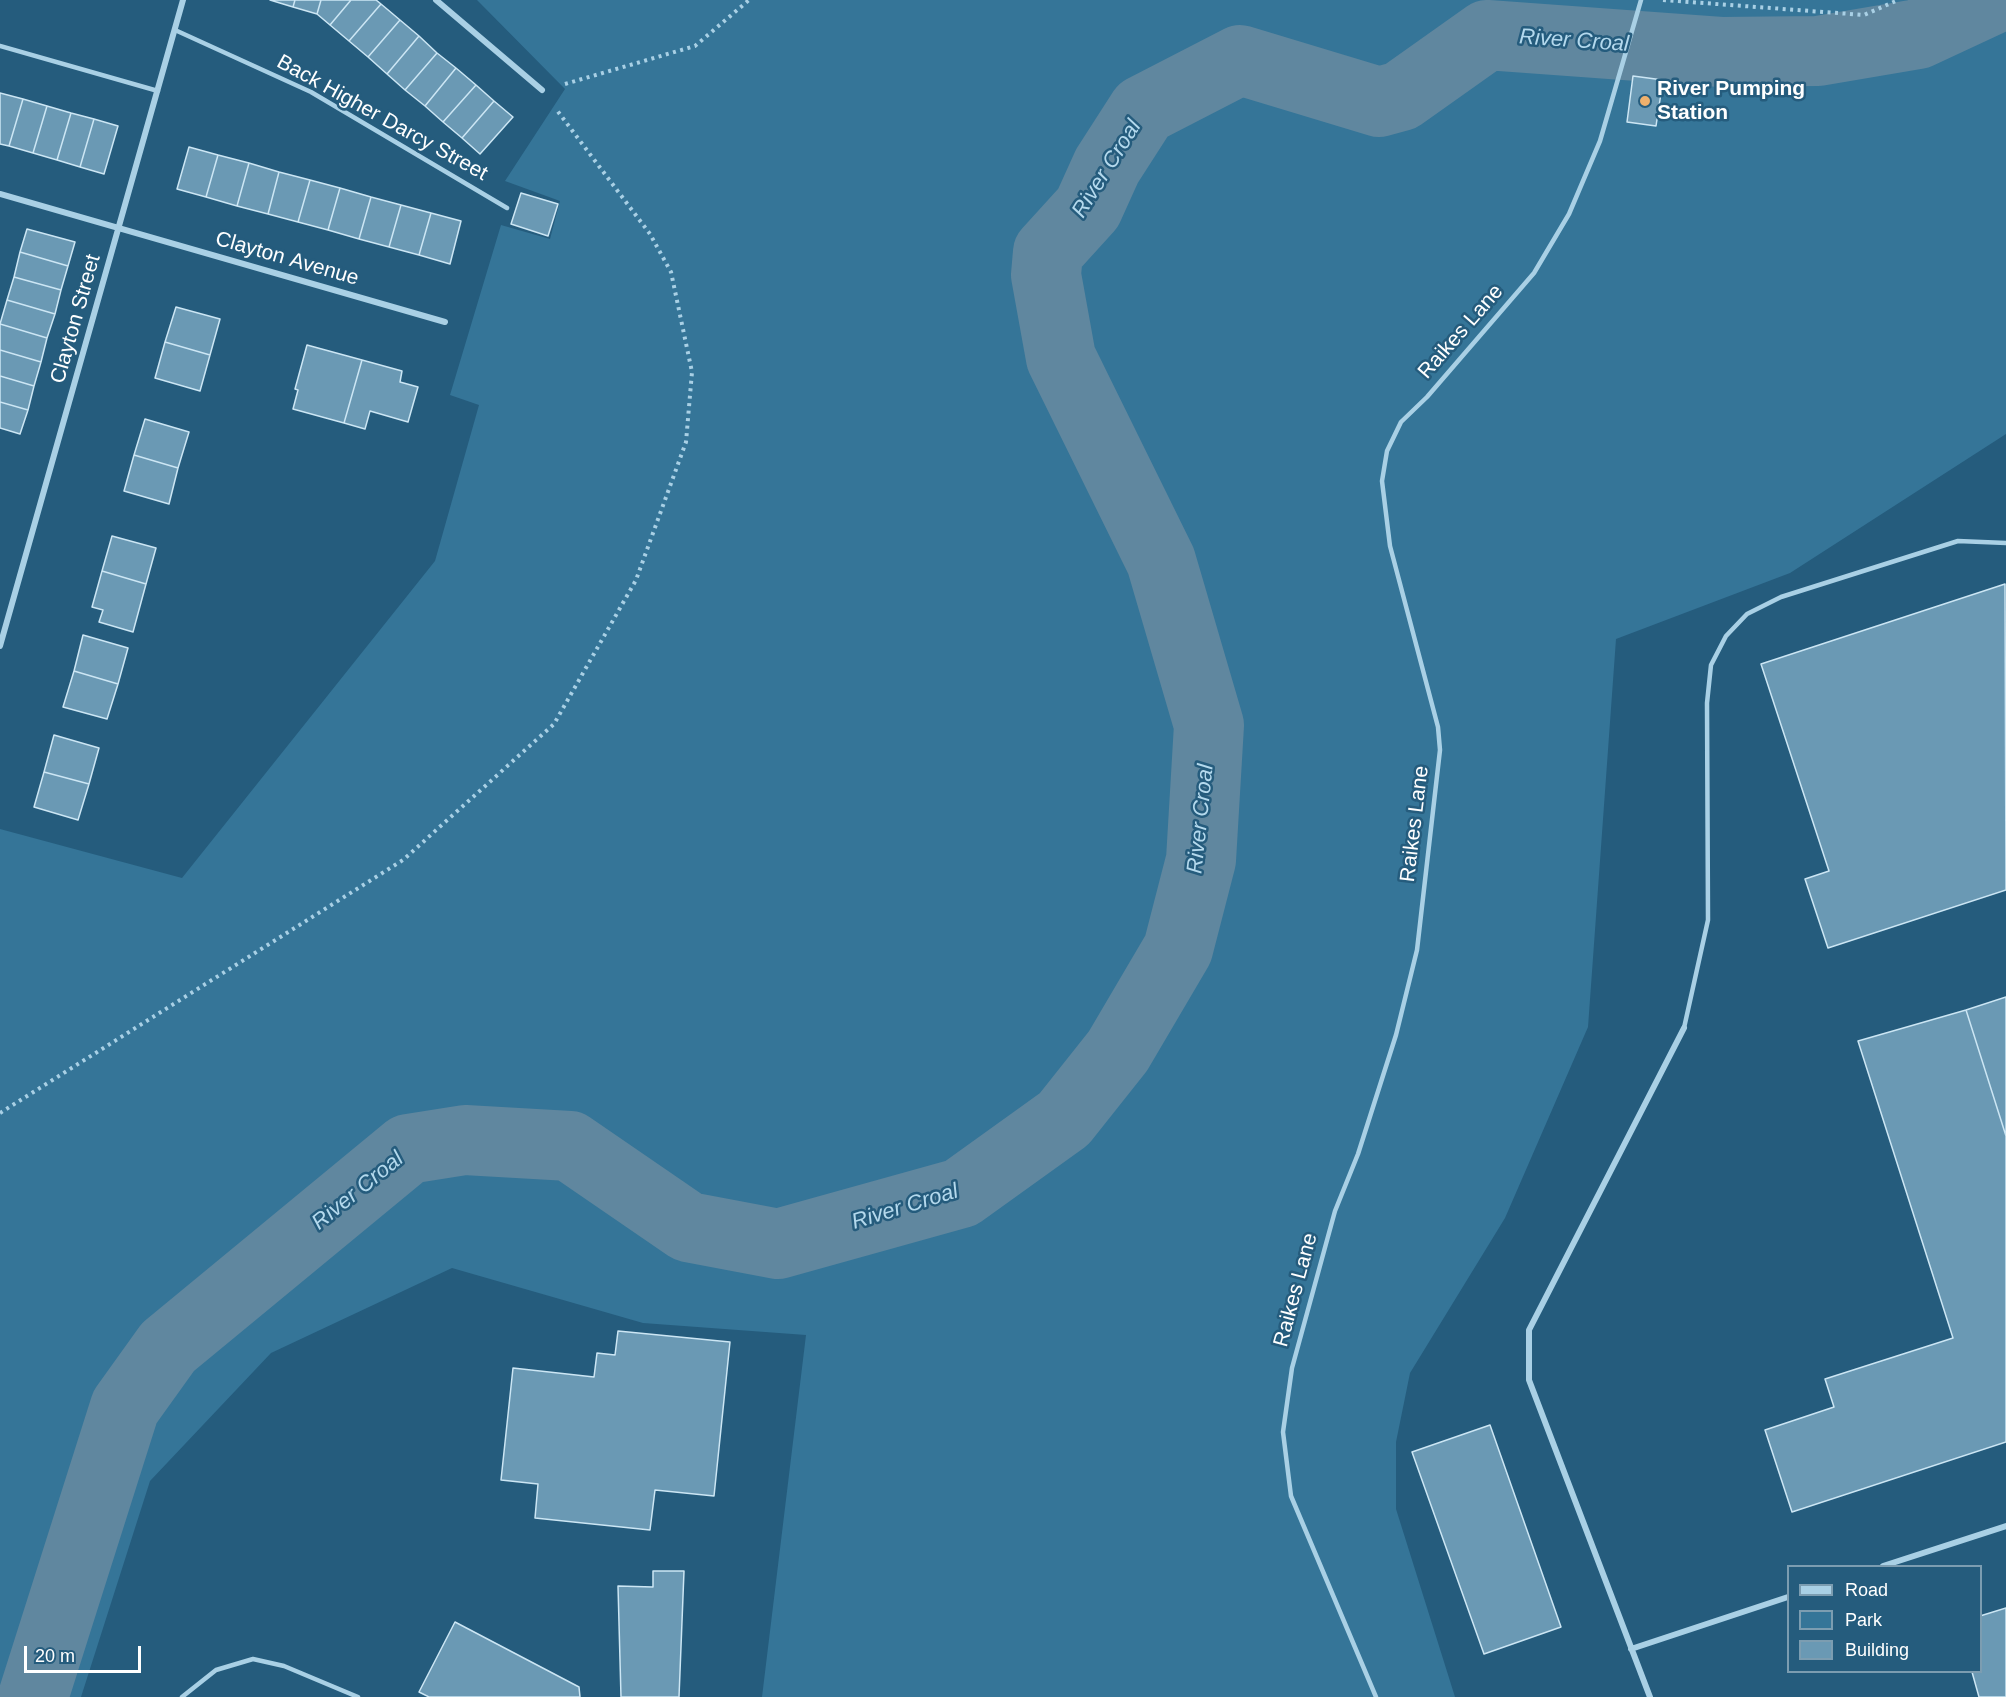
<!DOCTYPE html>
<html>
<head>
<meta charset="utf-8">
<style>
	body { margin:0 }
	#map { position:relative; width:2006px; height:1697px; overflow:hidden; background:#255c7d; font-family:Arial,sans-serif }
	canvas { display:block }
	.legend { position:absolute; left:1787px; top:1565px; width:195px; height:108px; box-sizing:border-box; background:#255c7d; border:2px solid #7c9db1; margin:0; padding:8px 10px; list-style:none; font-size:18px; color:#fff }
	.legend li { display:flex; align-items:center; gap:12px; height:30px }
	.legend b { width:30px; border:2px solid #7c9db1 }
	.scale { position:absolute; left:24px; top:1646px; width:117px; height:27px; box-sizing:border-box; border:3px solid #fff; border-top:0; padding-left:8px; font-size:18px; line-height:21px; white-space:nowrap; color:#fff; -webkit-text-stroke:4px #255c7d; paint-order:stroke }
</style>
</head>
<body>
<div id="map">
<canvas width="2006" height="1697"></canvas>
<ul class="legend">
<li><b style="height:8px;background:#a9d0e5"></b>Road</li>
<li><b style="height:16px;background:#357598"></b>Park</li>
<li><b style="height:16px;background:#6a99b4"></b>Building</li>
</ul>
<div class="scale">20 m</div>
</div>
<script>
const context = document.querySelector('canvas').getContext('2d');
context.lineJoin = 'round';
function paint(path, color) {
  context.fillStyle = color;
  context.fill(path, 'evenodd');
}
function trace(path, color, width, dash) {
  context.strokeStyle = color;
  context.lineWidth = width;
  context.lineCap = dash ? 'butt' : 'round';
  context.setLineDash(dash || []);
  context.stroke(path);
}
function drawText(font, color, halo, rows, align = 'center') {
  context.font = font + ' Arial,sans-serif';
  context.lineWidth = 5;
  context.setLineDash([]);
  context.textBaseline = 'middle';
  context.strokeStyle = halo;
  context.fillStyle = color;
  for (const [text, x, y, turn = 0] of rows) {
    context.save();
    context.translate(x, y);
    context.rotate((+turn || 0) * Math.PI / 180);
    context.textAlign = isNaN(turn) ? turn : align;
    if (halo) context.strokeText(text, 0, 0);
    context.fillText(text, 0, 0);
    context.restore();
  }
}
paint(new Path2D(`
	M477,0H2006V434L1790,573L1616,639L1588,1027L1505,1218L1410,1373L1396,1442V1509L1455,1697H762L806,1335L643,1323L452,1268L271,1353L150,1481L81,1697H0V829L182,878L435,561L479,405L450,395L501,225L550,239L560,201L505,181L565,89Z`), '#357598');
trace(new Path2D(`
	M33,1697L125,1407L168,1347L408,1149L465,1140L570,1146L688,1227L778,1244L961,1193L1064,1119L1118,1051L1178,949L1201,860L1209,725L1161,561L1061,358L1046,275L1048,252L1088,208L1107,166L1143,110L1240,60L1379,102L1401,96L1487,35L1721,52L1818,51L1918,34L1991,0`), '#60879f', 70);
const building = new Path2D(`
	M270,0H295L293,7Z
	M295,0H321L317,14L293,7Z
	M321,0H351L330,25L317,14Z
	M351,0H376L381,4L349,41L330,25Z
	M381,4L400,20L368,57L349,41Z
	M400,20L419,36L387,74L368,57Z
	M419,36L437,53L405,90L387,74Z
	M437,53L456,68L425,106L405,90Z
	M456,68L476,85L443,122L425,106Z
	M1633,76L1663,80L1656,126L1627,122Z
	M476,85L494,101L462,138L443,122Z
	M0,93L23,99L9,146L0,144Z
	M23,99L47,106L33,153L9,146Z
	M494,101L513,117L480,154L462,138Z
	M47,106L71,113L57,160L33,153Z
	M71,113L94,119L80,167L57,160Z
	M94,119L118,126L104,174L80,167Z
	M189,147L218,155L206,197L177,189Z
	M218,155L249,163L237,206L206,197Z
	M249,163L279,172L268,214L237,206Z
	M279,172L310,180L298,222L268,214Z
	M310,180L340,188L328,230L298,222Z
	M340,188L371,197L359,239L328,230Z
	M521,193L558,204L548,236L511,224Z
	M371,197L401,205L389,247L359,239Z
	M401,205L431,213L419,255L389,247Z
	M431,213L461,221L450,264L419,255Z
	M27,229L75,242L68,266L20,252Z
	M20,252L68,266L61,290L14,277Z
	M14,277L61,290L55,314L7,300Z
	M7,300L55,314L47,338L0,324Z
	M176,307L220,319L210,355L165,342Z
	M0,324L47,338L41,362L0,350Z
	M165,342L210,355L200,391L155,378Z
	M307,345L362,360L344,423L293,409L298,390L295,389Z
	M0,350L41,362L34,386L0,376Z
	M362,360L402,371L400,382L418,387L408,422L370,411L365,429L344,423Z
	M0,376L34,386L28,410L0,402Z
	M0,402L28,410L20,434L0,428Z
	M145,419L189,432L178,468L134,455Z
	M134,455L178,468L169,504L124,491Z
	M112,536L156,548L146,584L102,571Z
	M102,571L146,584L133,632L99,622L103,610L92,607Z
	M2005,584L2006,890L1828,948L1805,879L1829,871L1761,664Z
	M83,635L128,648L118,684L74,671Z
	M74,671L118,684L107,719L63,707Z
	M54,735L99,748L89,784L44,772Z
	M44,772L89,784L78,820L34,807Z
	M2006,997V1136L1966,1010Z
	M1966,1010L2006,1136V1442L1792,1512L1765,1430L1834,1407L1825,1379L1953,1338L1858,1041Z
	M618,1331L730,1342L714,1496L655,1490L650,1530L535,1518L538,1484L501,1480L513,1368L594,1377L597,1353L615,1355Z
	M1490,1425L1561,1627L1484,1654L1412,1452Z
	M653,1571H684L679,1697H621L618,1586L653,1587Z
	M2006,1608V1697H1979L1972,1672H1980V1616Z
	M455,1622L579,1687L580,1697H429L419,1692Z`);
paint(building, '#6a99b4');
trace(building, '#cce6f4', 1.5);
trace(new Path2D(`
	M1663,0L1864,15L1898,0
	M565,84L695,46L749,0
	M0,1113L403,860L554,724L636,580L686,442L692,372L671,272L650,234L556,109`), '#a9d0e5', 4, [3, 4.5]);
trace(new Path2D(`
	M175,30L311,92L507,208
	M0,46L158,91
	M1684,1028L1708,920L1707,703L1711,665L1726,636L1747,614L1781,597L1958,541L2006,543
	M182,1697L216,1670L253,1659L284,1666L358,1697
	M1376,1697L1291,1496L1283,1432L1292,1368L1335,1211L1358,1154L1396,1035L1417,950L1440,750L1438,727L1390,546L1382,481L1387,451L1401,422L1427,397L1534,273L1569,214L1600,141L1641,0`), '#a9d0e5', 4.5);
trace(new Path2D(`
	M436,0L542,90
	M0,194L445,322
	M0,646L183,0
	M1883,1566L2006,1526
	M1631,1649L1788,1597
	M1650,1697L1529,1380V1330L1684,1028`), '#a9d0e5', 6);
for (const [x, y, r, color] of [
	[1645,101,6,"#efb16d"]
]) {
  const dot = new Path2D();
  dot.arc(x, y, r, 0, 2 * Math.PI);
  context.fillStyle = color;
  context.fill(dot);
  trace(dot, '#255c7d', 2);
}
drawText('bold 21px', '#fff', '#255c7d', [
	["River Pumping",1657,89],
	["Station",1657,113]
], 'left');
drawText('21px', '#fff', '#255c7d', [
	["Back Higher Darcy Street",382,118,29],
	["Clayton Avenue",287,259,16],
	["Clayton Street",76,319,-74],
	["Raikes Lane",1461,332,-49],
	["Raikes Lane",1415,824,-83],
	["Raikes Lane",1296,1290,-75]
]);
drawText('italic 22px', '#b4d9ed', '#255c7d', [
	["River Croal",1574,41,4],
	["River Croal",1107,169,-58],
	["River Croal",1201,819,-84],
	["River Croal",358,1191,-39],
	["River Croal",905,1207,-17]
]);
</script>
</body>
</html>
